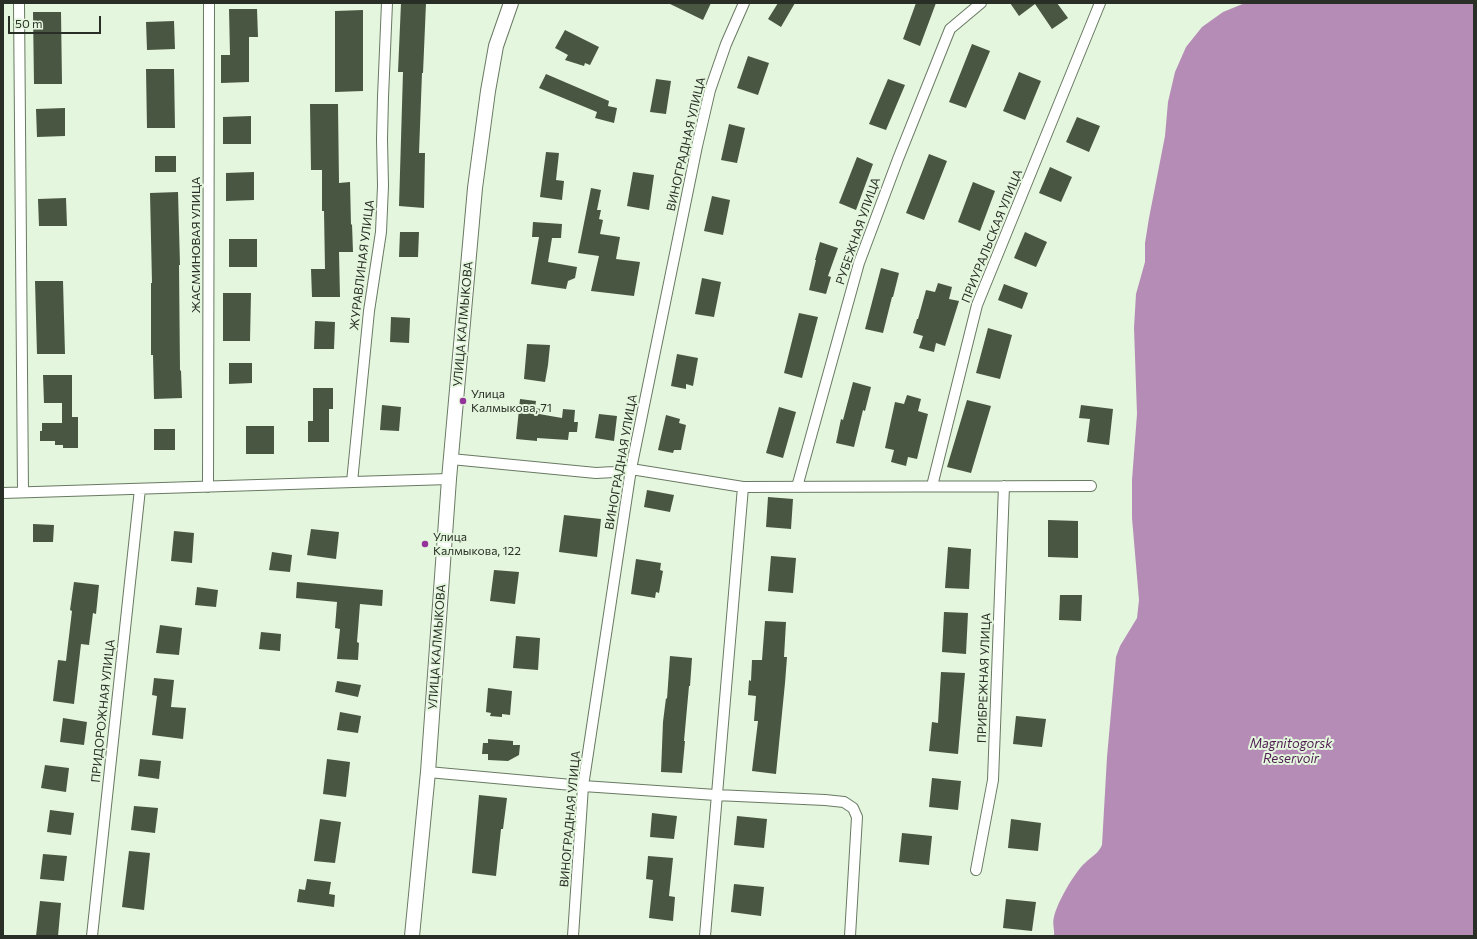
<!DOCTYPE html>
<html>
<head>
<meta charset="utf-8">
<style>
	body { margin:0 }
	#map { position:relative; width:1477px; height:939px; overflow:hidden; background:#e4f6dd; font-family:Commissioner,sans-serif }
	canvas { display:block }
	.frame { position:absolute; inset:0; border:4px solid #292f26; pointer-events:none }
	.scale { position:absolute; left:8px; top:16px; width:93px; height:18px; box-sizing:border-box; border:2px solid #292f26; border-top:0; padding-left:5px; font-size:12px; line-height:14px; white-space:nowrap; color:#292f26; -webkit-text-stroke:3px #e4f6dd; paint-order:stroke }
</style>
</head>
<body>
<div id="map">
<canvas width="1477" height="939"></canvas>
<div class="frame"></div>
<div class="scale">50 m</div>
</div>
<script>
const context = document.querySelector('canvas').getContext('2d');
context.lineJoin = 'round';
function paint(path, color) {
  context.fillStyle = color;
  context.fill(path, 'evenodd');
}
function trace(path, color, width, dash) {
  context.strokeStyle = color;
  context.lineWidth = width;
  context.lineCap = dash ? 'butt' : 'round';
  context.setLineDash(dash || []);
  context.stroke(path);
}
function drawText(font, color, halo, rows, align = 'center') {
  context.font = font + ' Commissioner,sans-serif';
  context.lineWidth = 4;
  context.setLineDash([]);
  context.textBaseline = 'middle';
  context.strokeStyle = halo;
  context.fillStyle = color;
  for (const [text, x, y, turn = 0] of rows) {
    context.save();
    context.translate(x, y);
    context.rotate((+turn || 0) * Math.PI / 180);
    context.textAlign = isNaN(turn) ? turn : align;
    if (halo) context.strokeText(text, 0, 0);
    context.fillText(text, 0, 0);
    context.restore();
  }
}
paint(new Path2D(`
	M1245,3H1474V936H1054C1055,930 1052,924 1054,917C1057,903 1074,873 1085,863C1091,857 1099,853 1102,845L1107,757L1116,657L1120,646L1137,618L1139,600L1132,518V480L1137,414L1134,328L1136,294L1145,262V243L1149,218L1165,136L1168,102L1175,72L1186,47L1202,27L1223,12Z`), '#b48cb6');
paint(new Path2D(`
	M401,3H426L423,73H422L419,153H425L424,208L399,206L403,72H398Z
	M668,3H711L703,20Z
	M778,3H795L781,27L768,19Z
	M916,3H936L920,46L903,39Z
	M1010,3H1057L1068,18L1052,29L1035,4L1019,16Z
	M229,9H257L258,37H249V82L221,83V55H230Z
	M363,10V91L335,92V11Z
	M33,12H61L62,84H34Z
	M174,21L175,49L147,50L146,22Z
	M565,30L599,47L590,65L585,63L584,66L565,60L568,55L555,48Z
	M972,44L990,51L966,108L949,102Z
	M748,56L769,63L758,95L737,88Z
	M146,69H174L175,128H147Z
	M1019,72L1041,81L1025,120L1003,111Z
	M546,74L609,101L608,106L617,108L614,123L595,118L597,112L539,88Z
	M656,79L671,81L666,114L650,112Z
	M888,79L905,85L886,130L869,124Z
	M310,104H338L339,183L350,182L351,225L352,224L353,252H339L340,297H312L311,269H325L324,211H322V170H311Z
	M65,108V136L37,137L36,109Z
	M251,116V144H223V117Z
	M1077,117L1100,126L1089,152L1066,142Z
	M729,124L745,128L737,163L721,160Z
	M546,152L559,153L556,180L564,181L562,200L540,197Z
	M929,154L947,161L924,220L906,213Z
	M155,156H176V172H155Z
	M857,157L873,164L856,210L839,203Z
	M1050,167L1072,177L1061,202L1039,193Z
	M254,172V200L226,201V173Z
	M633,172L654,175L649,210L627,206Z
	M973,182L995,191L980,231L958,222Z
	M591,188L601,190L597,210H601L599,219L603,220L600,234L620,237L616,259L640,262L634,296L591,291L599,256L578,253Z
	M178,192L180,265H179L180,371L181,370L182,398L154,399L153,355H151V283H152L150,193Z
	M712,196L730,200L723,235L704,231Z
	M66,198L67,226H39L38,199Z
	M533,222L562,224L561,238H552L548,262L577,267L575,278L568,281L566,289L531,284L539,237H532Z
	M400,232H419L418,257H399Z
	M1025,232L1047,242L1036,267L1014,258Z
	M229,239H257V267H229Z
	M820,242L838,248L828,276L831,277L826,294L809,290L816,260H815Z
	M881,268L899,273L893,297H892L883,333L865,329Z
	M702,278L721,282L714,317L695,314Z
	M35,281H63L65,354H37Z
	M938,283L952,287L949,299L959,301L945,346L936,343L934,352L919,348L923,336L913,333L917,319H918L926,290L935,292Z
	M1004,284L1028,293L1022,309L998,300Z
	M223,293H251L250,341H223Z
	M799,313L818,317L802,378L784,373Z
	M391,317L410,318L409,343L390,342Z
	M315,321L335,322L334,349H314Z
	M988,328L1012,335L1000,379L976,373Z
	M527,344L550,345L548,365L545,382L524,379Z
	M677,354L698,358L693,386L686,384V389L671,386Z
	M229,363H252V383L229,384Z
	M43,375H72V417H78V448H63V445H55V441H40V431H42V423H62V403H44Z
	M853,382L871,387L865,411L863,410L854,447L836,443L841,419L843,420Z
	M313,388H333V409H329V442H308V421H313Z
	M907,395L921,399L918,411L928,414L917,459L908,457L906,466L891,462L894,450L885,448L895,402L904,404Z
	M520,399L536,401L535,408L540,409L539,414L562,418L563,409L575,410L574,422H578L577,432H569L568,440L537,438V441L516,439Z
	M967,400L991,406L971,473L947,467Z
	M382,405L401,407L399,431L380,430Z
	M1081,405L1113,409L1109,445L1087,442L1090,419L1079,418Z
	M779,407L796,412L783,458L766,453Z
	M599,414L617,416L614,441L595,438Z
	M666,415L680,419L679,423L686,425L681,450H674L673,453L658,450Z
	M246,426H274V454H246Z
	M154,429H175V450H154Z
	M647,490L674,495L670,512L644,507Z
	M768,497L793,499L791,529L766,527Z
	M564,515L601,519L597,557L559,552Z
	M1048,520L1078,521V558L1048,557Z
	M33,524L54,525L53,542H33Z
	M311,529L339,532L336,559L307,555Z
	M174,531L194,533L192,563L171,561Z
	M948,547L971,549L969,589L945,588Z
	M272,552L292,555L290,572L269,570Z
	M771,556L796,558L793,593L768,591Z
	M636,559L661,563L660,570L663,571L659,593L656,592L655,598L631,594Z
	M494,570L519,572L515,604L490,601Z
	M74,582L99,585L96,614L93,613L89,645L81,644L74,704L53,701L58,660L66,661L72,611L70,610Z
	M297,582L383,590L382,606L360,604L357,642L359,643L358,660L337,659L340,629L335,628L337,602L296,598Z
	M197,587L218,590L216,607L195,605Z
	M1060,595H1082L1081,621L1059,620Z
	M944,612L968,613L966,654L942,652Z
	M765,621L786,622L784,657H787L785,683L776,774L752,771L758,721H754L756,696L748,695L749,680L751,681L752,660H762Z
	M160,625L182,628L179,655L156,653Z
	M261,632L281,634L280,651L259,649Z
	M516,636L540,638L538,670L513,668Z
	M670,656L692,658L690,686H689L684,741H685L682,773L661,772L663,722L666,698L667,699Z
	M941,672L965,673L958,754L929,751L932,722L938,723Z
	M154,678L174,680L171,707L186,708L183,739L152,735L157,696L152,695Z
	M337,681L361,685L358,697L335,692Z
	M488,688L512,691L510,715L502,714V717L490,716L491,713L486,712Z
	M340,712L361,716L358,733L337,730Z
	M1016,716L1046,719L1042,747L1013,744Z
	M63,718L87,722L84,745L60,742Z
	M488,739L513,741V745H520L519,755L508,761L488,760V754H482L483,743H488Z
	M140,759L161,761L159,779L138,776Z
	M327,759L350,762L346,797L323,794Z
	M45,765L69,768L66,792L41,788Z
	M932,778L961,781L958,810L929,807Z
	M479,795L507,798L503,829H501L496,876L472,873Z
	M134,806L158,808L155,833L131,830Z
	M50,810L74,813L71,835L47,832Z
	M652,813L677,816L674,839L650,837Z
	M737,816L767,819L764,848L734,845Z
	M320,819L341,822L335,863L314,861Z
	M1011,819L1041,823L1038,851L1008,848Z
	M902,833L932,836L929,865L899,862Z
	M129,851L150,853L144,910L122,907Z
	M43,854L67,856L64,881L40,879Z
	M648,856L673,858L669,896L675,897L673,921L649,918L653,880L646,879Z
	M307,879L331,882L329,894L335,895L334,907L297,902L299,889L305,890Z
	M734,884L764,887L761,916L731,912Z
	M1006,899L1036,902L1032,931L1003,928Z
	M40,901L61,903L58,936H36Z`), '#485642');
const street = new Path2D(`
	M19,3L23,492
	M451,459L596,473L614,472L631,469L743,487L1091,486
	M352,482L369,311L381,232L383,186L382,139L383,97L387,3
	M932,486L977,305L1100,3
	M208,487L209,3
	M797,487L859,263L898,159L950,29L981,3
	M3,493L449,479
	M428,772L583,786L716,795L825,800L844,802L853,808L857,817L850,936
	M976,870L993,780L1004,486
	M92,936L140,489
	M573,936L583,786L631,469L697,146L710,90L726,44L744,3
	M705,936L743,487`);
const secondary = new Path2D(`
	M412,936L428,772L449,479L475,188L488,91L496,46L511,3`);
trace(street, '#697963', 12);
trace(secondary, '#697963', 16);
trace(street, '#fff', 10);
trace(secondary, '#fff', 14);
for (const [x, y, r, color] of [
	[463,401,4,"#93329a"],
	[425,544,4,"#93329a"]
]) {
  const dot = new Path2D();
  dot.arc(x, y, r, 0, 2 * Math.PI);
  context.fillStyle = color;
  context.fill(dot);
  trace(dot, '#e4f6dd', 1.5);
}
drawText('12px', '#292f26', '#e4f6dd', [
	["ВИНОГРАДНАЯ УЛИЦА",686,144,-77],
	["РУБЕЖНАЯ УЛИЦА",858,231,-71],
	["ПРИУРАЛЬСКАЯ УЛИЦА",992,236,-68],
	["ЖАСМИНОВАЯ УЛИЦА",196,245,-90],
	["ЖУРАВЛИНАЯ УЛИЦА",362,265,-83],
	["УЛИЦА КАЛМЫКОВА",463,324,-85],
	["ВИНОГРАДНАЯ УЛИЦА",621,462,-80],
	["УЛИЦА КАЛМЫКОВА",437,647,-86],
	["ПРИБРЕЖНАЯ УЛИЦА",984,678,-88],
	["ПРИДОРОЖНАЯ УЛИЦА",103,711,-84],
	["ВИНОГРАДНАЯ УЛИЦА",570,819,-85]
]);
drawText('12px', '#292f26', '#e4f6dd', [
	["Улица",471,394],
	["Калмыкова, 71",471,408],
	["Улица",433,537],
	["Калмыкова, 122",433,551]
], 'left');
drawText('italic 13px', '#4f1d52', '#e4f6dd', [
	["Magnitogorsk",1291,744],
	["Reservoir",1291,759]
]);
</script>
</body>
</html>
